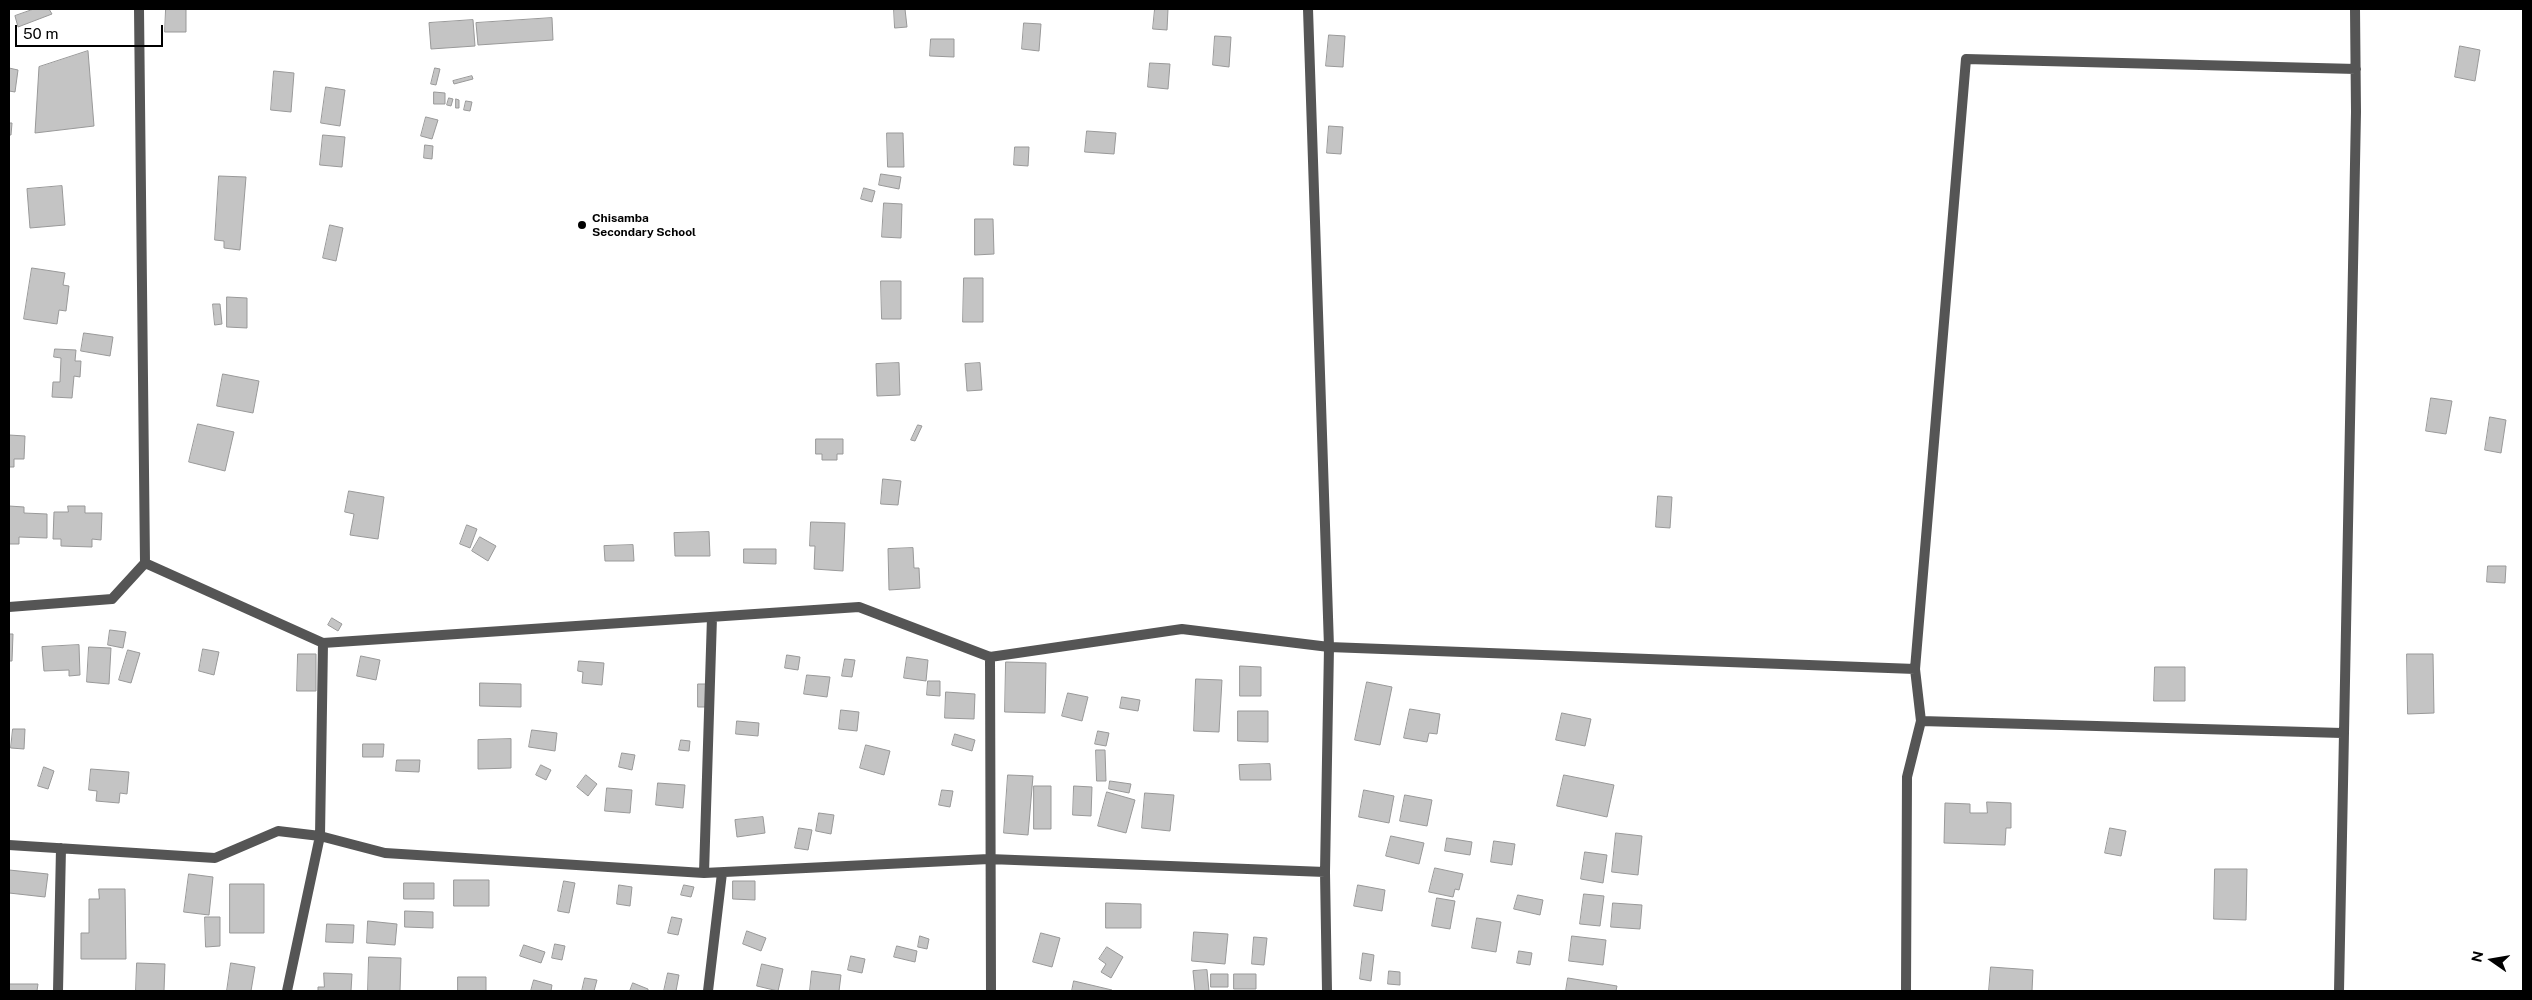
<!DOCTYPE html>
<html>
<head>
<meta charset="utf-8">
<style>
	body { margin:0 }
	#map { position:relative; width:2532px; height:1000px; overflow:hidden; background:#fff; font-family:"Public Sans",sans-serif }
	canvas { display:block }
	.frame { position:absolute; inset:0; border:10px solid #000; pointer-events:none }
	.north { position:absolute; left:2467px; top:935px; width:50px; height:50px; -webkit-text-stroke:4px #fff; paint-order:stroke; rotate:283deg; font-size:14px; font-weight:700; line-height:20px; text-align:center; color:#000 }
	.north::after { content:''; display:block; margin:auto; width:18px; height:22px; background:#000; clip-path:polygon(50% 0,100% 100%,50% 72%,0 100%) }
	.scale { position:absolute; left:15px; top:25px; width:148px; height:22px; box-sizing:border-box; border:2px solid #000; border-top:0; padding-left:6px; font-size:15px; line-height:18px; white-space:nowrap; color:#000; -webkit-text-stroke:4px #fff; paint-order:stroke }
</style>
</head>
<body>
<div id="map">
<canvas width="2532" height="1000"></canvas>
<div class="frame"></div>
<div class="north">N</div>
<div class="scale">50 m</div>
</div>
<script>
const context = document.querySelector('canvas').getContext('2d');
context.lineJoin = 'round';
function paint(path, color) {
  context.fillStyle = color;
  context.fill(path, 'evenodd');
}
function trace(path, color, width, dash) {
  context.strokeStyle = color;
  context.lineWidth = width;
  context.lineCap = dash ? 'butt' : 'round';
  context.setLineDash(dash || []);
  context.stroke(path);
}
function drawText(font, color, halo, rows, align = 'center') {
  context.font = font + ' "Public Sans",sans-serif';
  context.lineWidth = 4.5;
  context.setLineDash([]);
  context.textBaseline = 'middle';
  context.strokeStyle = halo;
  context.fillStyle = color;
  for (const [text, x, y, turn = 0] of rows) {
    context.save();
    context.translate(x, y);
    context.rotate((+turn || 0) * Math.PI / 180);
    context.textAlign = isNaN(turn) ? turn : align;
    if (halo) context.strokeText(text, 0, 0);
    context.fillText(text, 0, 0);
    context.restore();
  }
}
const building = new Path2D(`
	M34,9H49L52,14L18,27L15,16Z
	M166,9H186V32H165Z
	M894,9H905L907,27L895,28Z
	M1155,9H1168L1167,30L1153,29Z
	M552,18L553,40L478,45L476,23Z
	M473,20L475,46L431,49L429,23Z
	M1024,23L1041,24L1039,51L1022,49Z
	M1329,35L1345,36L1343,67L1326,66Z
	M1215,36L1231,37L1229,67L1213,65Z
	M931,39H954V57L930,56Z
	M2460,46L2480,50L2475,81L2455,77Z
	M88,51L94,126L35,133L39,67Z
	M1150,63L1170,64L1168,89L1148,87Z
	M9,68L18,70L15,92L9,91Z
	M435,68L440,69L436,85L431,84Z
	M274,71L294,73L291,112L271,110Z
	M472,76L473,79L454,84L453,81Z
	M326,87L345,90L340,126L321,123Z
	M434,92L445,93V104H434Z
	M449,98L453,99L451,106L447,105Z
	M456,99L459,100V108H456Z
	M466,101L472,102L470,111L464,110Z
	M426,117L438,120L432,139L421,136Z
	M9,123H12L11,135H9Z
	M1329,126L1343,127L1341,154L1327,153Z
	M1087,131L1116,133L1114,154L1085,152Z
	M887,133H903L904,167H888Z
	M323,135L345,137L342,167L320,165Z
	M425,145L433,146L432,159L424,158Z
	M1015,147H1029L1028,166L1014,165Z
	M881,174L901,177L899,189L879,185Z
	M219,176L246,177L240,250L224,248V241L215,240Z
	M62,186L65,225L30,228L27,189Z
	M864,188L875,191L872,202L861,199Z
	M884,203L902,204L901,238L882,237Z
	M975,219H993L994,254L975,255Z
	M330,225L343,228L336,261L323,258Z
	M32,268L65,273L63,285L69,286L66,311L59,310L57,324L24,319Z
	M964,278H983V322H963Z
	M881,281H901V319H882Z
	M227,297L247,298V328L227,327Z
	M213,304H220L222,324L215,325Z
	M84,333L113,337L110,356L81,351Z
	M55,349L76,350L75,361H81L80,377L74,376L72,398L52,397L53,382H60L61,358L54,357Z
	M899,363L900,395L877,396L876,364Z
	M980,363L982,390L967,391L965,364Z
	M223,374L259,381L253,413L217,406Z
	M2431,398L2452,401L2446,434L2426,431Z
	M2490,417L2506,420L2501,453L2485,450Z
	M198,424L234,432L225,471L189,462Z
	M918,425L922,426L915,441L911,440Z
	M9,435L25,436L24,459H14V467H9Z
	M816,439H843V454H837V460H822V454H816Z
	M883,479L901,481L898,505L881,504Z
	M349,491L384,497L378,539L350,535L354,514L345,512Z
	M1658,496L1672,497L1670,528L1656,527Z
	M9,506L24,507V513L47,514V538L19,537V544H9Z
	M68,506H85V513H102L101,540L92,539V547L61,546V539H53L54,512H68Z
	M811,522L845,523L843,571L814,569L815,546H810Z
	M467,525L477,529L470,548L460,544Z
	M709,532L710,556H675L674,533Z
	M480,537L496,546L488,561L472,551Z
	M633,545L634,561H605L604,546Z
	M913,548L914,568H919L920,588L889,590L888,549Z
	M744,549H776V564L744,563Z
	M2488,566H2506L2505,583L2487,582Z
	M332,618L342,624L338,631L328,625Z
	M110,630L126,632L123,648L108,645Z
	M9,634H13L12,661H9Z
	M79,645L80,675L69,676V670L44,671L42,647Z
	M89,647L111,648L109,684L87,682Z
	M203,649L219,652L214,675L199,671Z
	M128,650L140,653L131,683L119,680Z
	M298,654H316V691H297Z
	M2407,654H2433L2434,713L2408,714Z
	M787,655L800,657L798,670L785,668Z
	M361,656L380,660L376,680L357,676Z
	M907,657L928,660L926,681L904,678Z
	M845,659L855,660L852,677L842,676Z
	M579,661L604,663L602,685L582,683L583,672L578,671Z
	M1006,662L1046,663L1045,713L1005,712Z
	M1240,666L1261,667V696H1240Z
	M2155,667H2185V701H2154Z
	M807,675L830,677L827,697L804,694Z
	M1196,679L1222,680L1219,732L1194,731Z
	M928,681H940V696L927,695Z
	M1367,682L1392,687L1380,745L1355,740Z
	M480,683L521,684V707L480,706Z
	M698,684H708V707H698Z
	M946,692L975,694L974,719L945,718Z
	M1068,693L1088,697L1082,721L1062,716Z
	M1122,697L1140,700L1138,711L1120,708Z
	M1410,709L1440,714L1437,734L1429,733L1427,742L1404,738Z
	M841,710L859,712L857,731L839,729Z
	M1238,711H1268V742L1238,741Z
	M1562,713L1591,719L1585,746L1556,740Z
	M737,721L759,723L758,736L736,734Z
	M13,729H25L24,749L11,748Z
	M532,730L557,733L555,751L529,747Z
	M1098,731L1109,733L1106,746L1095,744Z
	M955,734L975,740L972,751L952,745Z
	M511,739V768L478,769V740Z
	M681,740L690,741L689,751L679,750Z
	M363,744H384L383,757H363Z
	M866,745L890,751L884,775L860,768Z
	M1096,750H1105L1106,781H1097Z
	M622,753L635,755L632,770L619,767Z
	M397,760H420L419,772L396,771Z
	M1270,764L1271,780H1240L1239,765Z
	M541,765L551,770L546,780L536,775Z
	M44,767L54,771L48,789L38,786Z
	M91,769L129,772L127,794L120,793L119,803L96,801L97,791L89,790Z
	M586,775L597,784L588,796L577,787Z
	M1008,775L1033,776L1028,835L1004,833Z
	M1564,775L1614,785L1607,817L1557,806Z
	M1110,781L1131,784L1129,793L1109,789Z
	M658,783L685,785L683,808L656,805Z
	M1034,786H1051V829H1034Z
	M1074,786L1092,787L1091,816L1073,815Z
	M607,788L632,790L630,813L605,811Z
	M942,790L953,791L950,807L939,805Z
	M1364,790L1394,796L1389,823L1359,817Z
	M1107,792L1135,800L1126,833L1098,826Z
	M1145,793L1174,795L1170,831L1142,828Z
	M1405,795L1432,800L1427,826L1400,821Z
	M1987,802L2011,803V828H2006L2005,845L1944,843L1945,803L1970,804V813H1987Z
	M819,813L834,815L831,834L816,831Z
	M763,817L765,833L737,837L735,820Z
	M799,828L812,830L808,850L795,848Z
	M2110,828L2126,831L2121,856L2105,853Z
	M1616,833L1642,836L1638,875L1612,872Z
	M1391,836L1424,843L1419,864L1386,856Z
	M1447,838L1472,842L1470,855L1445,851Z
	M1494,841L1515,844L1512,865L1491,862Z
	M1585,852L1607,855L1603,883L1581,879Z
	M1435,868L1463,874L1459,890L1455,889L1453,897L1429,892Z
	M2215,869H2247L2246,920L2214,919Z
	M9,870L48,874L45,897L9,893Z
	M189,874L213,877L209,915L184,912Z
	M454,880H489V906H454Z
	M564,881L575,883L569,913L558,911Z
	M733,881H755V900L733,899Z
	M404,883H434V899H404Z
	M230,884H264V933H230Z
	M619,885L632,887L630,906L617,904Z
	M684,885L694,887L691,897L681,895Z
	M1358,885L1385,890L1382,911L1354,906Z
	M99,889H125L126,959H81V933H89V899H99Z
	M1584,894L1604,896L1600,926L1580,924Z
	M1518,895L1543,900L1540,915L1514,909Z
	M1437,898L1455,901L1450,929L1432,926Z
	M1106,903L1141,904V928H1106Z
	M1613,903L1642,905L1640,929L1611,927Z
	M405,911L433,912V928L405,927Z
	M205,917H220V946L206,947Z
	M672,917L682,919L678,935L668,933Z
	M1477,918L1501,922L1496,952L1472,948Z
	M368,921L397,924L395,945L367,943Z
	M327,924L354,925L353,943L326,942Z
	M747,931L766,938L761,951L743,944Z
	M1194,932L1228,934L1225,964L1192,961Z
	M1041,933L1060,938L1052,967L1033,962Z
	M920,936L929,939L927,949L918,947Z
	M1572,936L1606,940L1603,965L1569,961Z
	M1254,937L1267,938L1264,965L1252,964Z
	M555,944L565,946L562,960L552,958Z
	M524,945L545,952L541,963L520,956Z
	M897,946L917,951L915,962L894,957Z
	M1107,947L1123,957L1111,978L1101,972L1106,964L1099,959Z
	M1519,951L1532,953L1530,965L1517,963Z
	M1363,953L1374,955L1371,981L1360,979Z
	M851,956L865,959L862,973L848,970Z
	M369,957L401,958L400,991H368Z
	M137,963L165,964L164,991H136Z
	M231,963L255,967L251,991H227Z
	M762,964L783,969L778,991L757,986Z
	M1991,967L2033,970L2032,991H1989Z
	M1207,970L1209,991H1195L1193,971Z
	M812,971L841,975L839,991H810Z
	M1389,971L1400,972V985L1388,984Z
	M324,973L352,974L351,991H318V987H324Z
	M668,973L679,975L676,991H664Z
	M1211,974H1228V987H1211Z
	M1234,974H1256V989H1234Z
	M458,977H486V991H458Z
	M585,978L597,980L594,991H582Z
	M1568,978L1617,986L1616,991H1566Z
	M534,980L552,985L551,991H531Z
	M1074,981L1112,990V991H1072Z
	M633,983L648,989V991H630Z
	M9,984H38L37,991H9Z`);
paint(building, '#c4c4c4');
trace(building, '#999', 1);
trace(new Path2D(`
	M1308,9L1329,647L1325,872L1327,991
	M145,563L323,643L859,607L990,657L1182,629L1329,647L1915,669
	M9,607L112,599L145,563L139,9
	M990,657L991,991
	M1921,721L2342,733
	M9,845L215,858L278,831L320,836L385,853L704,873L989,859L1325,872
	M704,873L712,617
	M58,991L61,848
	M287,991L320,836L323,643
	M708,991L722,873
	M1906,991L1907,777L1921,721L1915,669L1966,59L2356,69
	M2339,991L2356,112L2355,9`), '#555', 10);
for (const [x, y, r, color] of [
	[582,225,5,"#000"]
]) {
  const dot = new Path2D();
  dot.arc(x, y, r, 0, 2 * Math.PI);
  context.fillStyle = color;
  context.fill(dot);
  trace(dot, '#fff', 2);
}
drawText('bold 12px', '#000', '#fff', [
	["Chisamba",592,218],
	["Secondary School",592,232]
], 'left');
</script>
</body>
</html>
